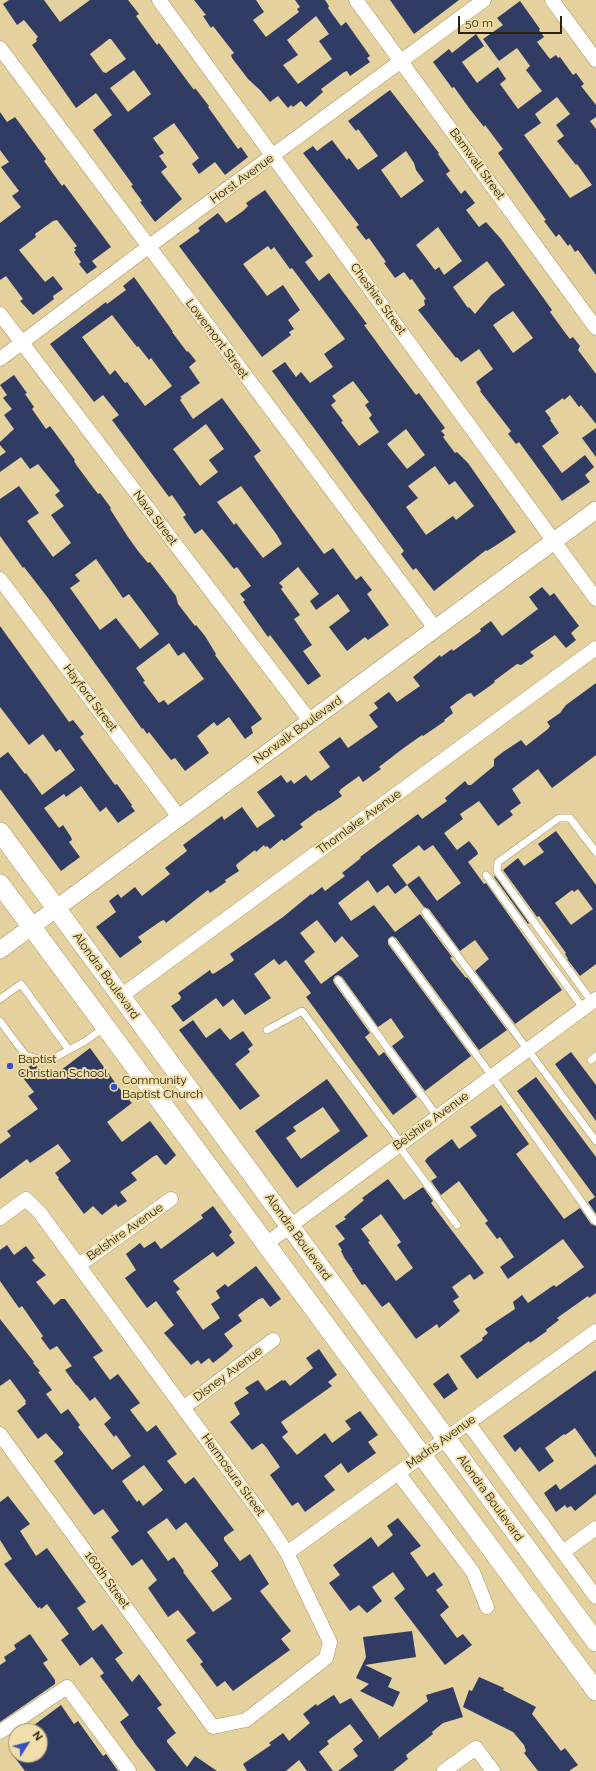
<!DOCTYPE html>
<html>
<head>
<meta charset="utf-8">
<style>
	body { margin:0 }
	#map { position:relative; width:596px; height:1771px; overflow:hidden; background:#e4d19d; font-family:Raleway,sans-serif }
	canvas { display:block }
	.north { position:absolute; left:8px; top:1723px; width:40px; height:40px; box-sizing:border-box; background:#f1deaa; border:1px solid #a1936c; border-radius:50%; rotate:54deg; font-size:11px; font-weight:700; line-height:16px; text-align:center; color:#29220e }
	.north::after { content:''; display:block; margin:auto; width:14px; height:18px; background:#384ec1; clip-path:polygon(50% 0,100% 100%,50% 72%,0 100%) }
	.scale { position:absolute; left:458px; top:16px; width:104px; height:18px; box-sizing:border-box; border:2px solid #29220e; border-top:0; padding-left:5px; font-size:12px; line-height:14px; white-space:nowrap; color:#29220e; -webkit-text-stroke:3px #f1deaa; paint-order:stroke }
</style>
</head>
<body>
<div id="map">
<canvas width="596" height="1771"></canvas>
<div class="north">N</div>
<div class="scale">50 m</div>
</div>
<script>
const context = document.querySelector('canvas').getContext('2d');
context.lineJoin = 'round';
function paint(path, color) {
  context.fillStyle = color;
  context.fill(path, 'evenodd');
}
function trace(path, color, width, dash) {
  context.strokeStyle = color;
  context.lineWidth = width;
  context.lineCap = dash ? 'butt' : 'round';
  context.setLineDash(dash || []);
  context.stroke(path);
}
function drawText(font, color, halo, rows, align = 'center') {
  context.font = font + ' Raleway,sans-serif';
  context.lineWidth = 4;
  context.setLineDash([]);
  context.textBaseline = 'middle';
  context.strokeStyle = halo;
  context.fillStyle = color;
  for (const [text, x, y, turn = 0] of rows) {
    context.save();
    context.translate(x, y);
    context.rotate((+turn || 0) * Math.PI / 180);
    context.textAlign = isNaN(turn) ? turn : align;
    if (halo) context.strokeText(text, 0, 0);
    context.fillText(text, 0, 0);
    context.restore();
  }
}
paint(new Path2D(`
	M9,0H44L60,22L90,0H128L139,14L136,16L157,45L159,43L194,90L195,88L209,106L208,107L238,149L241,147L248,157L225,175L215,162L199,174L192,164L199,158L174,123L153,138L164,153L159,156L167,167L161,172L182,199L155,222L140,202L142,201L131,186L133,185L93,130L112,115L96,93L76,108L32,45L37,41L36,39L38,37L24,20L17,25L3,4ZM109,39H111L126,59L106,73L103,72L90,54ZM134,70L151,94L128,112L110,88Z
	M194,0H256L264,12L253,20L266,37L299,12L297,9L300,7L295,0H325L329,6L328,8L341,26L346,22L370,56L367,58L370,62L350,76L347,71L344,72L321,89L323,92L306,107L301,101L293,107L291,105L288,108L278,96L270,102L260,90L248,79L232,58L231,55L234,53L213,26L211,28L203,16L206,15ZM316,16L329,34L319,41L332,59L298,84L283,65L298,55L287,40Z
	M390,0H459L414,34Z
	M520,1L540,29L539,30L544,37L537,42L550,59L556,55L558,58L560,57L573,75L576,73L584,84L581,86L596,105V117L590,121L596,129V275L578,250L575,252L570,244L568,246L559,234L556,237L544,221L546,220L498,153L503,149L485,125L484,127L469,108L454,87L452,88L433,62L449,49L452,53L476,34L484,46L462,62L477,83L498,67L506,79L500,84L518,109L542,91L526,70L530,66L517,48L499,61L483,39L503,25L497,18ZM557,97L570,114L556,125L564,136L557,141L576,165L577,164L592,185L570,198L524,135L541,123L535,114Z
	M390,90L439,153L438,154L450,171L446,174L461,194L465,190L475,203L466,210L479,227L486,222L501,239L552,310L550,312L566,334L570,339L573,337L580,346L578,350L596,374V424L581,405L579,407L570,395L564,400L563,398L545,411L551,419L550,420L559,433L542,446L562,473L585,455L594,467L585,475L590,482L562,501L519,442L516,444L508,434L511,431L480,391L481,390L476,382L493,369L479,349L461,362L457,357L456,358L418,310L425,305L424,300L426,299L412,279L410,280L404,272L395,278L384,263L386,262L369,238L366,240L356,227L359,225L303,153L313,146L317,151L332,140L347,160L349,158L358,170L378,156L358,129L356,131L348,121ZM406,151L414,163L416,170L424,181L401,198L381,170ZM438,227L462,261L444,275L439,267L435,270L416,245ZM487,261L505,285L491,295L475,314L469,307L468,308L453,287ZM513,311L533,338L513,353L493,325Z
	M0,112L7,122L15,117L46,159L44,161L62,186L64,184L111,247L92,261L97,267L87,274L79,264L81,262L74,252L76,250L74,248L77,246L57,220L53,221L35,234L36,237L19,250L45,282L53,276L63,289L53,296L54,299L33,315L20,301L23,299L6,276L0,280V223L21,207L12,196L19,191L1,167L9,162L0,150Z
	M265,190L313,256L305,262L319,281L329,273L367,324L364,325L394,366L416,395L419,393L445,428L441,431L445,435L443,437L455,453L457,452L468,463L516,532L495,546L487,551L486,550L434,591L416,568L413,570L401,554L404,551L272,371L285,362L296,377L301,372L310,383L333,367L324,354L345,339L292,268L290,269L274,247L271,250L268,246L243,264L267,296L283,285L300,310L288,320L294,329L289,332L291,335L262,357L179,246L200,231L198,228L218,213L226,223L243,211L248,206L246,203ZM353,381L369,402L365,405L372,415L369,418L379,432L359,446L341,422L343,421L331,405L336,401L332,396ZM406,429L425,455L407,469L387,444ZM435,466L449,485L455,481L474,506L456,520L453,516L426,535L406,507L418,498L408,486Z
	M134,277L169,326L173,332H172L187,352L188,351L196,361L189,367L200,383L180,397L182,398L180,400L193,419L222,398L261,451L254,456L256,460L293,512L324,554L333,548L356,580L361,576L372,590L367,594L389,625L368,640L365,637L347,651L329,627L350,611L338,594L316,610L310,601L319,594L298,567L279,583L283,587L281,589L300,615L294,619L312,645L303,651L321,676L308,685L270,635L268,637L243,602L245,600L240,594L251,586L237,567L234,569L202,529L195,534L183,517L186,515L172,495L169,497L112,420L119,415L103,395L94,402L50,344L106,302L107,304L126,290L123,286ZM112,315L137,347L138,346L149,360L151,358L172,386L145,406L127,382L125,383L115,370L110,375L82,337ZM206,424L224,449L209,460L218,472L200,486L173,449ZM241,486L277,535L282,544L263,558L236,523L234,525L217,502Z
	M14,375L27,393L25,394L34,407L32,409L46,429L50,426L75,460L74,461L77,466L98,494L100,493L111,508L110,509L128,537L138,551L148,563L150,562L160,575L176,596L178,604L195,626L196,625L205,636L216,654L215,655L262,719L251,727L253,733L245,739L229,717L217,726L214,722L197,736L209,753L185,771L175,758L171,760L149,732L147,734L143,728L142,729L48,598L24,567L23,568L0,536V499L19,486L39,513L27,521L53,557L71,543L51,515L64,506L55,495L60,491L38,464L30,469L21,457L0,472V456L6,452L0,445V442L14,429L4,415L12,409L3,398L7,395L0,385ZM96,559L123,598L129,594L159,634L140,649L116,618L100,630L70,588L80,581L75,575ZM169,643L178,656L184,652L204,679L168,705L164,700L159,703L143,682L145,681L136,668Z
	M596,428V457L582,438Z
	M542,587L550,596L554,593L579,626L571,633L576,640L566,648L555,635L530,652L534,656L521,665L517,664L494,681L495,682L487,688L474,697L471,693L467,694L450,707L453,713L444,720L445,721L423,736L422,735L401,750L379,767L381,769L363,782L359,776L341,789L339,792L342,796L320,811L319,810L300,824L303,827L284,841L282,839L270,849L267,846L265,847L264,845L256,852L255,850L237,864L236,866L239,871L225,880L226,882L210,893L208,890L166,923L164,920L161,921L138,937L142,942L120,958L96,927L116,912L109,901L118,894L121,898L135,887L142,896L170,874L165,868L187,851L183,845L222,816L224,820L242,807L257,828L275,816L257,792L281,775L287,783L291,780L294,784L306,775L311,781L330,767L319,752L340,737L348,748L378,727L369,715L378,708L374,703L389,692L397,702L420,686L413,677L440,655L441,657L452,649L453,651L481,631L480,629L491,621L502,636L538,609L529,597Z
	M0,626L69,722L73,720L84,734L80,737L115,785L117,784L132,805L131,806L135,811L118,823L106,807L100,812L81,786L66,797L64,794L44,808L59,828L63,825L71,837L72,840L69,842L80,857L61,871L0,789V758L8,752L25,774L26,773L42,795L75,770L60,749L56,752L43,734L29,745L0,707Z
	M596,683V755L552,788L538,769L512,789L521,803L510,811L513,815L498,826L479,801L460,814L463,819L444,833L457,850L469,841L477,851L478,854L468,862L484,884L486,883L562,990L515,1024L475,971L489,959L475,940L460,951L429,909L424,907L407,885L419,876L437,901L461,883L433,845L424,851L419,845L392,865L407,885L395,894L388,885L377,893L368,880L338,903L351,921L374,905L395,932L420,914L452,957L450,958L466,978L467,977L507,1030L479,1050L396,938L392,936L388,939V944L471,1056L425,1091L392,1046L404,1037L391,1018L378,1027L342,977L338,975L335,976L333,980L334,983L370,1033L365,1037L379,1056L384,1052L417,1097L393,1115L309,1001L306,997L311,993L286,960L279,965L274,959L254,974L271,998L245,1015L233,999L223,1007L216,998L183,1022L171,1006L180,1000L181,997L178,993L210,970L212,974L215,973L233,961L234,960L230,954L283,917L311,894L312,895L322,887L325,891L345,876L342,873L361,858L360,857L418,814L422,819L447,801L445,798L465,781L468,785H471L494,766V759L503,752L521,740L526,746L548,729L550,726L547,722L560,713L566,705ZM317,920L335,943L342,936L359,956L321,984L304,961L315,952L300,933Z
	M556,831L596,885V964L580,976L567,959H568L565,954L566,953L539,916L537,917L503,870L518,858L524,866L544,852L538,844ZM578,889L593,909L571,925L555,903L572,890L574,892Z
	M495,876L529,923L528,924L494,877Z
	M193,1020L206,1038L220,1028L230,1040L243,1031L253,1045L248,1049L250,1052L235,1064L260,1096L240,1110L179,1030Z
	M90,1048L122,1092L125,1090L131,1099L129,1100L132,1103L107,1122L122,1142L150,1121L176,1155L166,1165L164,1164L157,1155L154,1156L131,1173L137,1180L120,1192L127,1201L118,1207L116,1204L102,1215L93,1206L84,1214L58,1179L59,1178L55,1173L71,1161L58,1144L30,1163L27,1159L0,1179V1144L11,1136L7,1131L38,1109L28,1096L34,1092L20,1074L34,1063L48,1080Z
	M571,1052L596,1085V1121L555,1064Z
	M536,1077L596,1157V1214L588,1202L595,1197L517,1091Z
	M327,1079L368,1136L297,1188L255,1131ZM323,1107L340,1131L301,1159L286,1138L296,1131L293,1127Z
	M501,1105L529,1144L516,1154L564,1219L580,1208L591,1224L596,1226V1293L589,1298L588,1296L557,1318L559,1320L546,1330L547,1331L530,1343L529,1341L477,1379L460,1356L483,1340L482,1338L488,1333L485,1329L515,1309L513,1302L522,1295L528,1303L554,1285L556,1287L584,1267L563,1239L508,1279L500,1267L514,1257L500,1237L497,1239L485,1223L488,1221L459,1181L441,1195L431,1181L437,1177L425,1161L427,1158L452,1139L459,1149L477,1136L470,1127Z
	M388,1179L404,1200L423,1187L433,1201L431,1203L484,1273L474,1280L470,1274L452,1287L459,1297L453,1301L460,1311L439,1328L437,1324L416,1339L389,1302L382,1307L365,1284L362,1285L352,1270H353L345,1259L341,1251L342,1250L338,1244L345,1239L335,1226L346,1219L344,1217L364,1200L362,1198ZM381,1214L401,1242L397,1245L413,1268L396,1281L368,1242L370,1241L361,1229Z
	M213,1206L232,1232L229,1235L235,1243L217,1257L213,1252L173,1281L180,1289L176,1292L203,1330L220,1318L211,1304L220,1298L216,1291L225,1284L228,1287L256,1266L281,1299L270,1307L263,1298L259,1299L238,1315L242,1321L224,1334L233,1346L227,1352L213,1363L209,1358L201,1364L198,1360L191,1365L164,1333L174,1325L156,1301L147,1308L125,1278L136,1270L126,1254L140,1243L144,1248L155,1241L161,1249L203,1218L201,1215Z
	M7,1245L14,1255L26,1246L35,1258L32,1260L46,1275L36,1282L54,1305L61,1299H65L103,1351L93,1357L110,1380L118,1374L140,1403L130,1410L147,1432L156,1425L177,1454L167,1461L185,1484L194,1477L234,1530L224,1537V1540L240,1561L250,1554L269,1584L260,1591L291,1631L281,1639L290,1650L233,1691L225,1681L217,1687L200,1664L203,1662L186,1640L196,1633L178,1610L168,1617L148,1588L157,1580L142,1559L132,1566L111,1537L119,1531L103,1509L94,1515L54,1461L63,1454V1452L46,1433L38,1439L17,1411L26,1404L25,1402L26,1401L10,1379L0,1386V1319L34,1362L33,1363L40,1371L38,1372L52,1390L46,1394L61,1414L68,1409L80,1425L78,1427L112,1470L131,1456L116,1435L114,1437L104,1424L111,1418L95,1397L90,1401L77,1385H76L65,1370L72,1366L57,1346L50,1350L41,1338L43,1336L22,1306L19,1308L0,1281V1250ZM144,1465L163,1490L143,1506L139,1500L137,1502L122,1481ZM167,1518L176,1530L186,1522L218,1563V1566L211,1571L232,1599L213,1612L183,1572L184,1571L174,1557L168,1561L147,1532Z
	M319,1349L337,1375L328,1382L332,1386L281,1422L288,1432L282,1437L297,1455L325,1433L332,1443L351,1429L345,1421L360,1411L378,1435L368,1442L376,1453L348,1473L341,1463L324,1476L335,1490L305,1512L298,1502L292,1506L270,1475L280,1467L266,1447L262,1443L252,1450L230,1422L240,1414L234,1403L249,1393L245,1388L258,1380L266,1391L282,1380L283,1381L285,1380L290,1386L313,1368L306,1358Z
	M596,1370V1458L575,1428L565,1435L564,1434L545,1448L554,1461L539,1472L520,1447L515,1452L503,1436Z
	M448,1373L458,1389L444,1399L433,1384Z
	M596,1464V1494L575,1511L571,1506L567,1508L565,1505L556,1512L544,1493L556,1484L560,1490Z
	M8,1496L30,1524L20,1531L36,1556L47,1548L86,1602L77,1608L93,1631L102,1624L123,1653L115,1659L132,1682L139,1674L162,1705L157,1708L176,1733L167,1740V1742L187,1767L195,1756L217,1771H156L136,1745L120,1722L129,1715L100,1676L104,1673L92,1657L80,1666L61,1640L69,1634L47,1604L41,1609L40,1607L38,1608L4,1564L12,1559L0,1540V1502Z
	M398,1518L421,1546L410,1553L427,1577L434,1572L443,1585L436,1590L449,1607L440,1615L457,1638L463,1634L472,1645L445,1665L394,1598L405,1589L393,1572L372,1587L382,1601L367,1613L359,1605L350,1611L329,1583L340,1575L333,1565L371,1537L378,1547L393,1535L387,1526Z
	M412,1631L416,1657L365,1665L392,1678L388,1687L400,1692L393,1707L360,1691L369,1684L356,1678L366,1657L363,1637Z
	M30,1634L48,1660L43,1663L55,1680V1684L0,1722V1665L6,1661L4,1657L16,1649L14,1645Z
	M479,1677L504,1688L503,1690L536,1707L532,1714L561,1751L565,1748L578,1765L569,1771H538L524,1753L526,1751L524,1745L513,1732L463,1707L469,1690L472,1691Z
	M453,1687L463,1717L443,1723L432,1732L433,1734L428,1738L406,1755L408,1759L393,1771H338L358,1756L353,1749L363,1741L350,1724L327,1741L329,1744L319,1752L333,1771H307L299,1760L286,1771H247L243,1764L271,1745L269,1743L283,1733L289,1741L310,1723L303,1714L316,1704L317,1706L332,1696L334,1695L340,1704L351,1698L379,1737L378,1739L428,1701L426,1695Z
	M61,1705L74,1724L78,1721L103,1756L106,1754L118,1771H25L13,1755H40V1731H26Z`), '#303c63');
const service = new Path2D(`
	M486,875L583,1008
	M425,912L596,1141
	M392,941L492,1076L595,1221
	M338,980L437,1116
	M0,999L21,984L69,1050
	M592,1002L497,871L498,862L559,818H570L596,852
	M0,1021L26,1056L48,1061L84,1042L105,1027
	M267,1030L302,1011L401,1143
	M591,1060L596,1056
	M398,1145L457,1225`);
const minor = new Path2D(`
	M159,0L596,599
	M356,0L596,328
	M552,0L596,60
	M0,48L435,628
	M0,314L310,721
	M0,359L148,247L484,0
	M0,579L179,817
	M121,996L596,648
	M0,1218L26,1199L40,1213L267,1522L287,1553L330,1642L326,1658L246,1720L213,1727L0,1434
	M266,1244L596,999
	M79,1265L171,1199
	M183,1408L273,1340
	M468,1423L596,1597
	M398,1473L473,1572L487,1607
	M563,1552L596,1528
	M287,1553L596,1331
	M0,1732L67,1687L129,1771
	M444,1771L476,1748L493,1771`);
const tertiary = new Path2D(`
	M0,950L596,510`);
const secondary = new Path2D(`
	M0,832L596,1642
	M0,884L596,1691`);
trace(service, '#a99664', 8);
trace(minor, '#a99664', 15);
trace(tertiary, '#a99664', 18);
trace(secondary, '#a99664', 20);
trace(service, '#fff', 7);
trace(minor, '#fff', 14);
trace(tertiary, '#fff', 17);
trace(secondary, '#fff', 19);
for (const [x, y, r, color] of [
	[10,1066,4,"#384ec1"],
	[114,1087,4,"#384ec1"]
]) {
  const dot = new Path2D();
  dot.arc(x, y, r, 0, 2 * Math.PI);
  context.fillStyle = color;
  context.fill(dot);
  trace(dot, '#f1deaa', 1.5);
}
drawText('12px', '#29220e', '#f1deaa', [
	["Barnwall Street",477,164,54],
	["Horst Avenue",242,179,-36],
	["Cheshire Street",378,299,54],
	["Lowemont Street",217,339,53],
	["Nava Street",155,518,53],
	["Hayford Street",90,698,53],
	["Norwalk Boulevard",298,730,-36],
	["Thornlake Avenue",359,822,-36],
	["Alondra Boulevard",106,976,54],
	["Belshire Avenue",431,1121,-36],
	["Belshire Avenue",125,1232,-35],
	["Alondra Boulevard",298,1237,54],
	["Disney Avenue",228,1374,-37],
	["Madris Avenue",441,1442,-36],
	["Hermosura Street",233,1475,54],
	["Alondra Boulevard",490,1498,54],
	["160th Street",107,1580,54]
]);
drawText('12px', '#29220e', '#f1deaa', [
	["Baptist",18,1059],
	["Christian School",18,1073],
	["Community",122,1080],
	["Baptist Church",122,1094]
], 'left');
</script>
</body>
</html>
